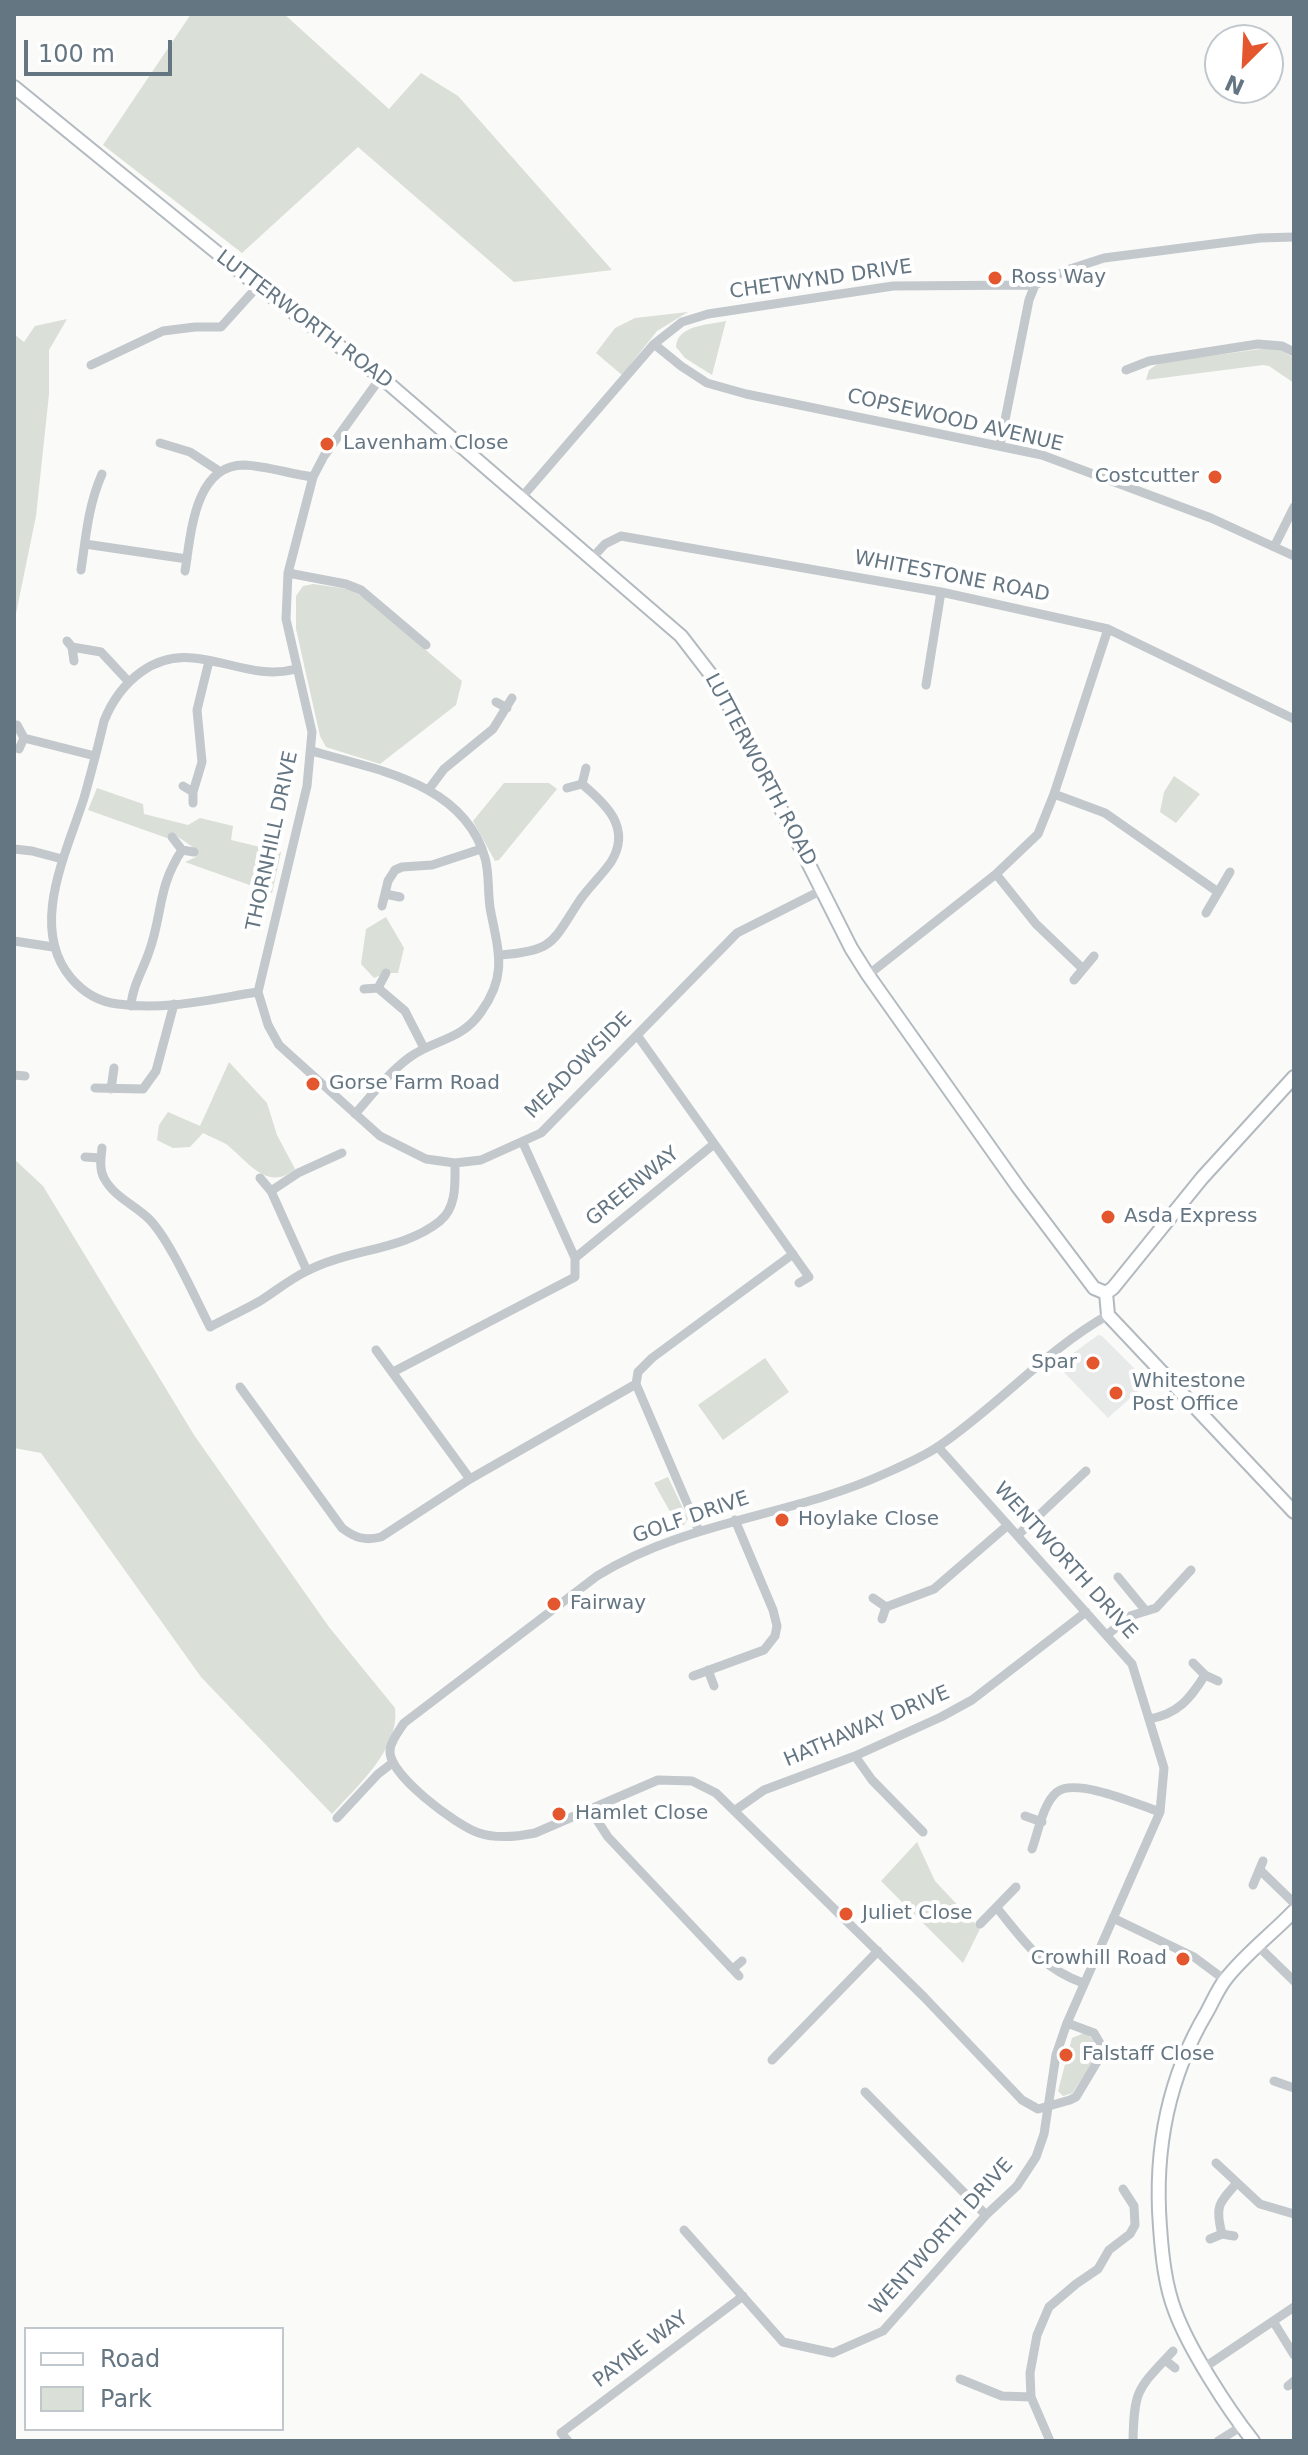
<!DOCTYPE html>
<html>
<head>
<meta charset="utf-8">
<style>
	body { margin:0 }
	#map { position:relative; width:1308px; height:2455px; overflow:hidden; background:#fafaf8; font-family:"DejaVu Sans",sans-serif }
	canvas { display:block }
	.frame { position:absolute; inset:0; border:16px solid #657683; pointer-events:none }
	.legend { position:absolute; left:24px; top:2327px; width:260px; height:104px; box-sizing:border-box; background:#fff; border:2px solid #c1c8cd; margin:0; padding:10px 14px; list-style:none; font-size:24px; color:#657683 }
	.legend li { display:flex; align-items:center; gap:16px; height:40px }
	.legend b { width:40px; border:2px solid #c1c8cd }
	.north { position:absolute; left:1204px; top:24px; width:80px; height:80px; box-sizing:border-box; background:#fff; border:2px solid #c1c8cd; border-radius:50%; rotate:204deg; font-size:22px; font-weight:700; line-height:32px; text-align:center; color:#657683 }
	.north::after { content:''; display:block; margin:auto; width:28px; height:36px; background:#e4572e; clip-path:polygon(50% 0,100% 100%,50% 72%,0 100%) }
	.scale { position:absolute; left:24px; top:40px; width:148px; height:36px; box-sizing:border-box; border:4px solid #657683; border-top:0; padding-left:10px; font-size:24px; line-height:28px; white-space:nowrap; color:#657683; -webkit-text-stroke:6px #fff; paint-order:stroke }
</style>
</head>
<body>
<div id="map">
<canvas width="1308" height="2455"></canvas>
<div class="frame"></div>
<ul class="legend">
<li><b style="height:10px;background:#fff"></b>Road</li>
<li><b style="height:22px;background:#dadfd7"></b>Park</li>
</ul>
<div class="north">N</div>
<div class="scale">100 m</div>
</div>
<script>
const context = document.querySelector('canvas').getContext('2d');
context.lineJoin = 'round';
function paint(path, color) {
  context.fillStyle = color;
  context.fill(path, 'evenodd');
}
function trace(path, color, width, dash) {
  context.strokeStyle = color;
  context.lineWidth = width;
  context.lineCap = dash ? 'butt' : 'round';
  context.setLineDash(dash || []);
  context.stroke(path);
}
function drawText(font, color, halo, rows, align = 'center') {
  context.font = font + ' "DejaVu Sans",sans-serif';
  context.lineWidth = 8;
  context.setLineDash([]);
  context.textBaseline = 'middle';
  context.strokeStyle = halo;
  context.fillStyle = color;
  for (const [text, x, y, turn = 0] of rows) {
    context.save();
    context.translate(x, y);
    context.rotate((+turn || 0) * Math.PI / 180);
    context.textAlign = isNaN(turn) ? turn : align;
    if (halo) context.strokeText(text, 0, 0);
    context.fillText(text, 0, 0);
    context.restore();
  }
}
paint(new Path2D(`
	M1098,1335L1102,1336L1148,1382L1108,1418L1057,1365Z`), '#e8e9e9');
paint(new Path2D(`
	M191,14H284L389,109L421,73L458,96L612,270L514,282L358,147L242,253L103,145Z
	M688,312L657,331L622,375L596,353L615,328L635,318Z
	M67,319L49,350V394L36,516L14,623V334L24,342L35,326Z
	M726,321L712,375L685,358L676,347C677,325 708,325 726,321Z
	M1268,348L1279,349L1294,358V383L1269,366L1263,365L1146,380L1149,370L1159,363Z
	M313,584L349,589L365,598L462,681L456,705L380,764L326,747L320,736L296,629V596L303,586Z
	M1174,776L1200,794L1176,823L1160,812L1164,792Z
	M504,783H549L557,789L499,860L495,861L473,821Z
	M97,788L143,804L144,814L188,825L200,818L233,826L231,840L281,852L272,893L185,862L196,857L197,850L174,834L167,838L88,810Z
	M386,917L404,948L398,973H386L374,978L361,964L366,929Z
	M229,1062L267,1103L277,1135L295,1169C267,1193 247,1160 226,1144C219,1140 210,1137 203,1133L190,1147L173,1148L157,1140L159,1125L168,1112L200,1126Z
	M14,1159L43,1186L194,1435L329,1627L395,1708C400,1749 357,1786 332,1814L201,1677L41,1453L14,1448Z
	M765,1358L789,1392L723,1440L698,1405Z
	M668,1477L688,1519L684,1525L677,1524L654,1483Z
	M917,1842L935,1881L980,1929L963,1963L881,1881Z
	M1084,2033C1111,2045 1082,2076 1073,2093L1063,2096L1058,2091L1072,2038Z`), '#dadfd7');
const secondary = new Path2D(`
	M14,87L258,286L381,377L681,636L718,684L851,948L868,975L1018,1187L1094,1288L1106,1293
	M1106,1293L1108,1315L1294,1512
	M1106,1293L1113,1288L1202,1178L1294,1077
	M1253,2441C1227,2408 1189,2349 1175,2311C1165,2285 1162,2255 1160,2227C1154,2150 1167,2079 1207,2012C1213,2001 1218,1989 1225,1980C1244,1955 1272,1934 1294,1911`);
trace(secondary, '#b3babf', 16);
trace(new Path2D(`
	M654,344L681,366L707,383L746,394L1042,455L1211,518L1294,556
	M91,365L163,331L195,327H221L258,286
	M1126,370L1149,361L1258,344L1282,346L1294,352
	M381,377L324,456L313,477L288,573L286,619L312,732L307,786L258,992L268,1025L279,1045L380,1136L426,1159L455,1163L481,1160L541,1133L737,933L822,890
	M160,443L190,452L219,471
	M1000,445L1029,300L1035,285
	M522,497L654,344L682,322L708,314L893,286L1035,285L1070,269L1104,258L1260,238L1294,237
	M85,544L187,559
	M1274,547L1294,507
	M593,557L605,544L621,536L941,592L1108,629L1294,719
	M81,570C86,536 88,506 102,474
	M185,571C191,535 194,465 244,465C267,466 290,474 313,477
	M288,573L346,584L361,590L426,645
	M67,641L72,647L74,661
	M72,647L101,652L128,681
	M926,685L941,592
	M496,702L507,708
	M17,725L24,738L19,749
	M24,738L95,756
	M312,751C377,770 464,783 485,858C490,875 487,895 491,913C499,953 507,976 481,1012C461,1041 435,1039 410,1057C389,1072 372,1095 355,1114
	M183,786L193,792V803
	M567,788L582,784L586,768
	M429,789L444,769L493,729L512,698
	M193,792L202,762L197,710L209,661
	M1054,794L1105,813L1218,892
	M172,837L182,850L194,852
	M14,849L32,851L62,859
	M996,874L1036,924L1082,968
	M385,894L400,897
	M382,906L388,881L395,870L402,867L432,865L481,849
	M1206,913L1230,872
	M14,941L53,947
	M500,955C555,951 552,942 580,900C589,887 602,875 611,862C632,828 606,804 582,784
	M868,975L996,874L1038,834L1054,794L1108,629
	M1074,980L1094,956
	M378,988L405,1011L424,1048
	M364,989L378,988L386,973
	M258,992C212,999 164,1011 118,1004C99,1002 83,992 71,978C28,927 67,852 84,798C91,773 98,747 104,721C112,701 123,685 141,672C192,634 241,684 296,669
	M131,1006C132,987 143,970 149,952C163,913 157,888 182,850
	M637,1035L809,1277L799,1283
	M14,1075L25,1076
	M95,1088L143,1089L156,1071L174,1004
	M111,1089L114,1068
	M102,1148C101,1158 99,1169 104,1178C114,1197 135,1205 149,1219C170,1240 195,1298 210,1327C227,1318 244,1310 260,1301C276,1291 290,1279 307,1271C348,1249 403,1251 440,1221C457,1207 455,1183 455,1163
	M85,1157L101,1158
	M260,1178L271,1191L307,1271
	M271,1191L298,1173L342,1153
	M575,1258L714,1144
	M376,1350L470,1479
	M393,1372L575,1277V1258L523,1143
	M240,1387L342,1528C355,1538 365,1541 381,1537L470,1479L636,1384
	M699,1531L636,1384L638,1372L652,1358L793,1254
	M1018,1535L1086,1471
	M1118,1577L1146,1611
	M873,1598L886,1607L882,1619
	M886,1607L934,1589L1008,1525
	M1107,1635L1130,1616L1156,1608L1191,1570
	M1193,1663L1205,1675L1218,1681
	M708,1670L714,1686
	M693,1676L764,1650L775,1636L777,1626L773,1610L735,1520
	M1149,1719C1178,1714 1190,1699 1205,1675
	M855,1756L872,1780L923,1832
	M591,1811L608,1837L739,1976
	M734,1811L764,1790L855,1756L941,1717L972,1700L1086,1612
	M1025,1816L1042,1822
	M337,1818L378,1774L391,1764
	M1032,1849C1038,1833 1043,1803 1057,1792C1076,1777 1139,1805 1160,1812
	M1260,1870L1294,1903
	M1253,1885L1263,1861
	M997,1908C1024,1941 1041,1968 1083,1983
	M1113,1918L1194,1957L1225,1980
	M980,1924L1016,1887
	M1259,1947L1294,1981
	M733,1969L742,1961
	M1067,2023L1094,2033L1101,2045L1100,2057L1076,2097L1070,2100L1038,2109L1022,2100L924,1997L716,1793L692,1781L658,1780L535,1833C516,1837 497,1839 479,1833C457,1826 387,1774 390,1750C391,1740 399,1731 404,1723L597,1576C685,1521 792,1516 884,1474C902,1466 923,1457 939,1446C998,1406 1046,1350 1108,1315
	M772,2060L878,1951
	M1274,2081L1294,2088
	M865,2092L986,2215
	M1216,2163L1260,2204L1294,2214
	M684,2230L783,2342L833,2353L883,2331L986,2215L1017,2186L1036,2157L1044,2134L1056,2055L1067,2023L1160,1812L1164,1768L1132,1664L938,1447
	M1222,2234C1215,2207 1218,2204 1236,2184
	M1210,2239L1222,2234L1234,2236
	M1273,2321L1294,2355
	M1165,2360L1175,2368
	M1205,2367L1294,2307
	M960,2379L1002,2396L1031,2397
	M1288,2386L1294,2381
	M568,2441L561,2433L743,2296
	M1050,2441L1031,2397L1030,2373L1037,2335L1049,2307L1076,2284L1098,2269L1109,2250L1130,2234L1135,2225L1134,2206L1123,2189
	M1133,2441C1134,2388 1138,2389 1173,2351
	M1218,2441L1242,2426`), '#c3c8cc', 9);
trace(secondary, '#fff', 12);
for (const [x, y, r, color] of [
	[995,278,8,"#e4572e"],
	[327,444,8,"#e4572e"],
	[1215,477,8,"#e4572e"],
	[313,1084,8,"#e4572e"],
	[1108,1217,8,"#e4572e"],
	[1093,1363,8,"#e4572e"],
	[1116,1393,8,"#e4572e"],
	[782,1520,8,"#e4572e"],
	[554,1604,8,"#e4572e"],
	[559,1814,8,"#e4572e"],
	[846,1914,8,"#e4572e"],
	[1183,1959,8,"#e4572e"],
	[1066,2055,8,"#e4572e"]
]) {
  const dot = new Path2D();
  dot.arc(x, y, r, 0, 2 * Math.PI);
  context.fillStyle = color;
  context.fill(dot);
  trace(dot, '#fff', 3);
}
drawText('20px', '#657683', '#fff', [
	["Ross Way",1011,278],
	["Lavenham Close",343,444],
	["Costcutter",1199,477,"right"],
	["Gorse Farm Road",329,1084],
	["Asda Express",1124,1217],
	["Spar",1077,1363,"right"],
	["Whitestone",1132,1382],
	["Post Office",1132,1405],
	["Hoylake Close",798,1520],
	["Fairway",570,1604],
	["Hamlet Close",575,1814],
	["Juliet Close",862,1914],
	["Crowhill Road",1167,1959,"right"],
	["Falstaff Close",1082,2055]
], 'left');
drawText('20px', '#657683', '#fff', [
	["CHETWYND DRIVE",821,280,-8],
	["LUTTERWORTH ROAD",304,320,37],
	["COPSEWOOD AVENUE",955,421,13],
	["WHITESTONE ROAD",952,577,11],
	["LUTTERWORTH ROAD",760,770,62],
	["THORNHILL DRIVE",273,841,-78],
	["MEADOWSIDE",579,1066,-45],
	["GREENWAY",633,1187,-39],
	["GOLF DRIVE",691,1518,-19],
	["WENTWORTH DRIVE",1065,1561,48],
	["HATHAWAY DRIVE",867,1727,-23],
	["WENTWORTH DRIVE",942,2237,-48],
	["PAYNE WAY",641,2350,-37]
]);
</script>
</body>
</html>
